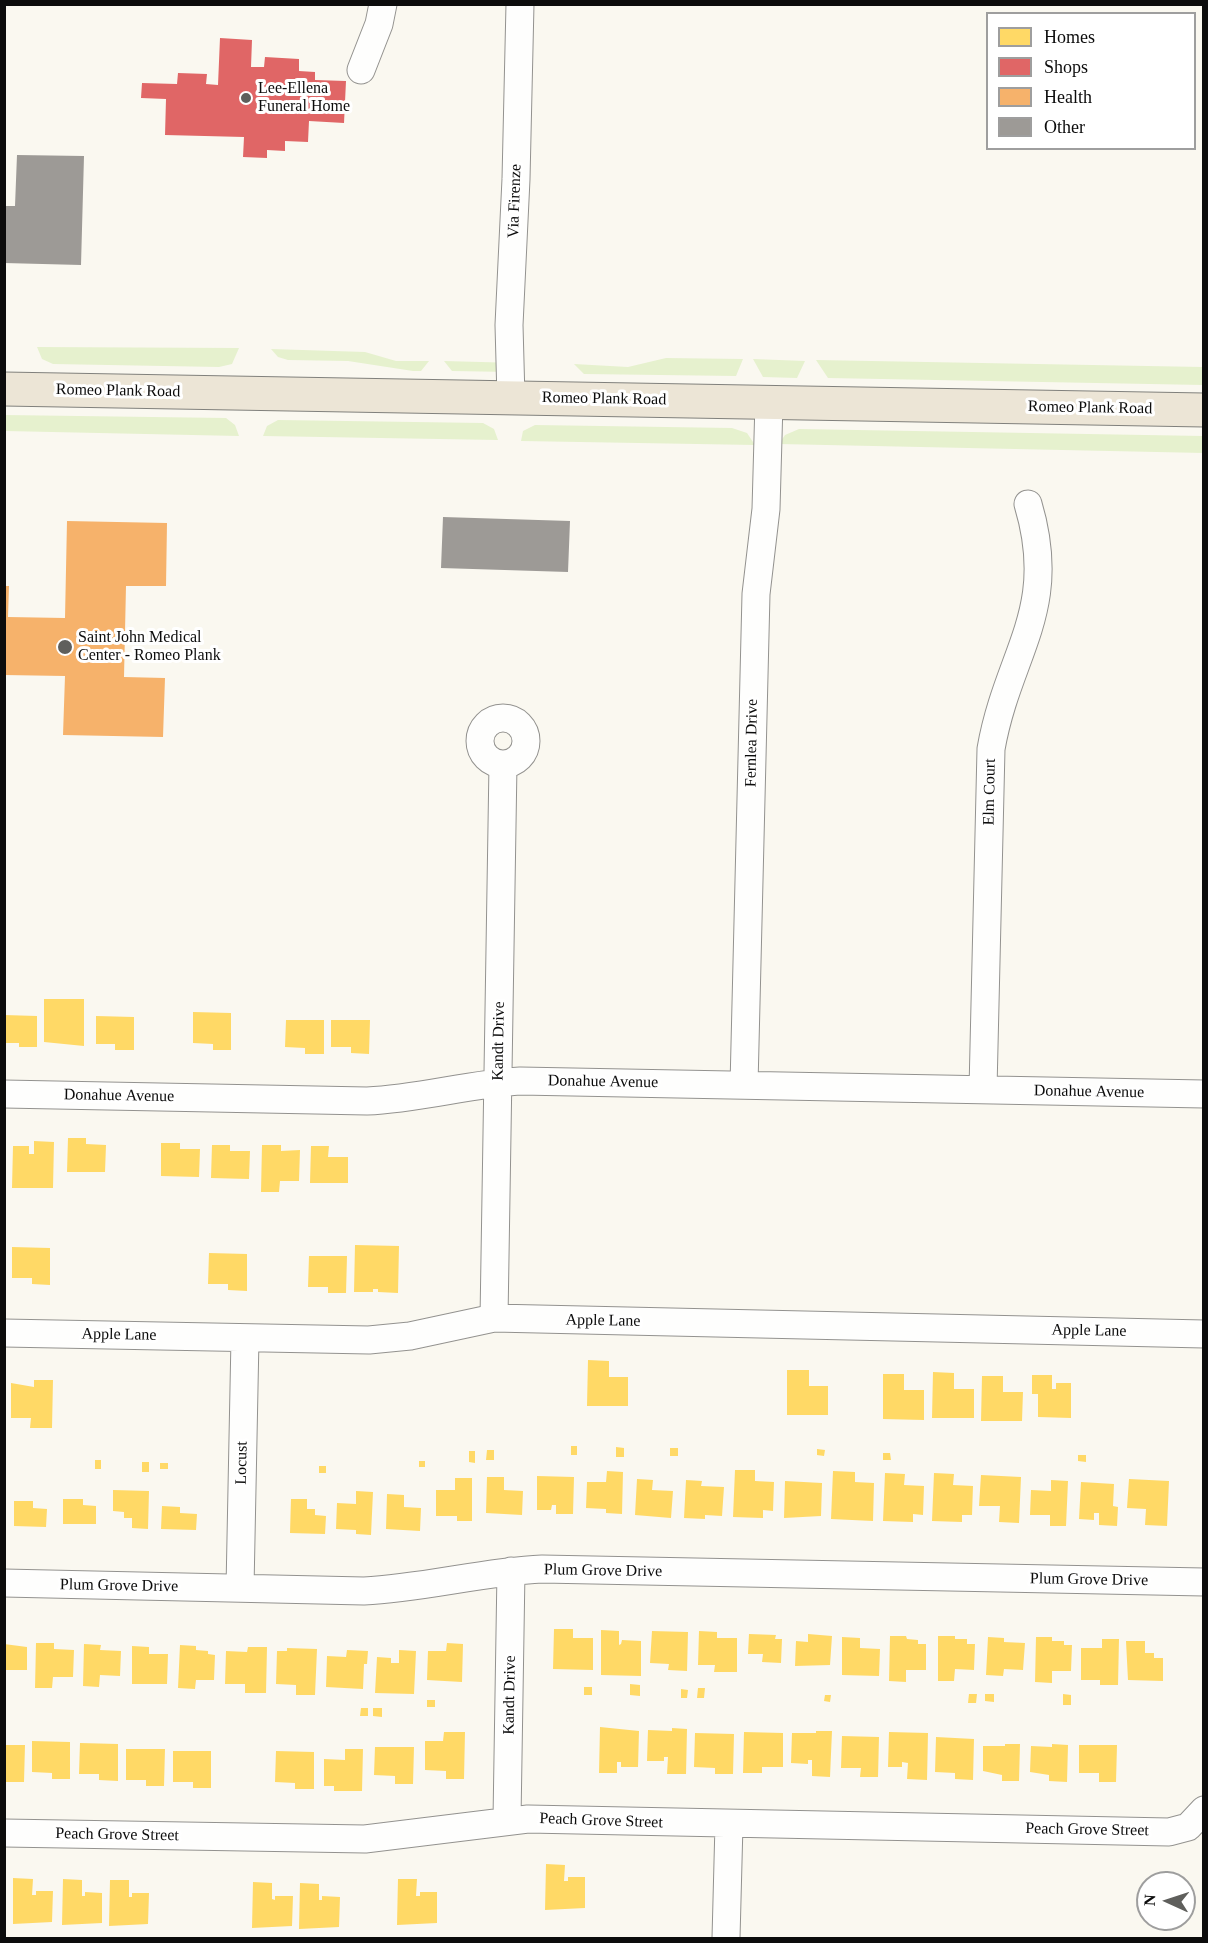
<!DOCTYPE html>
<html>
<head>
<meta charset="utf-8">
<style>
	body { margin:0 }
	#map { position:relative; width:1208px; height:1943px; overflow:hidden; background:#faf8f0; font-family:"Times New Roman",serif }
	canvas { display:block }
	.frame { position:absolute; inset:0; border:6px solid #0c0c0c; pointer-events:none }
	.legend { position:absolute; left:986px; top:12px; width:210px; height:138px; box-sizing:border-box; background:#fff; border:2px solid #9e9e9e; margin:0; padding:8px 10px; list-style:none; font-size:18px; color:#0c0c0c }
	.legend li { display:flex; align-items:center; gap:12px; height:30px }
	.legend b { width:30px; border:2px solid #9e9e9e }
	.north { position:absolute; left:1136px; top:1871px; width:60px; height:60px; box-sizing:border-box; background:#fff; border:2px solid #9e9e9e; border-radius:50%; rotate:273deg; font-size:16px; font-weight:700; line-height:24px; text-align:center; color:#0c0c0c }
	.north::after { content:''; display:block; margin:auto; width:21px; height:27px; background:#5f5f5c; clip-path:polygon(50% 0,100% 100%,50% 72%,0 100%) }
</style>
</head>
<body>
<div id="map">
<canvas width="1208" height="1943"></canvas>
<div class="frame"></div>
<ul class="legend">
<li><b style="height:16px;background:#ffd966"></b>Homes</li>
<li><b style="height:16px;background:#e06666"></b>Shops</li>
<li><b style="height:16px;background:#f6b26b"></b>Health</li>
<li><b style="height:16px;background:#9d9a96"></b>Other</li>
</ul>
<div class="north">N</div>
</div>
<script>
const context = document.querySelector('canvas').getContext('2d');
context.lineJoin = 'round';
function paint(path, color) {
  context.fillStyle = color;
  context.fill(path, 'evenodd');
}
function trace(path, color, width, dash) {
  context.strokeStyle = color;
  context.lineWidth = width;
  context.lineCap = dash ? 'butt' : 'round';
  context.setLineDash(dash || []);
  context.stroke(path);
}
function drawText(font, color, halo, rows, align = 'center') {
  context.font = font + ' "Times New Roman",serif';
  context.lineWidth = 6;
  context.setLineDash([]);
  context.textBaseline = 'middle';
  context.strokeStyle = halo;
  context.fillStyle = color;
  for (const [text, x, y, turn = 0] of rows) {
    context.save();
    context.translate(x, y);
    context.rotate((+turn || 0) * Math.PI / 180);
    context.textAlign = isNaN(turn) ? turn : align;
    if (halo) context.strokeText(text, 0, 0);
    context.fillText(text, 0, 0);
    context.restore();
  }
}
paint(new Path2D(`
	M37,347L239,348L232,364L219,367L53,364L42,359Z
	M271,349L365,352L396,361H429L421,371H413L348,361L288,360L278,357Z
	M666,358L743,359L736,376L584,374L574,364L628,367Z
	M753,359L805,361L797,378L763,377Z
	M816,360L1203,367V385L828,378Z
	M444,361L518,363L510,372L452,371Z
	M5,415L226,418L235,425L239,436L5,431Z
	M278,420L483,423L494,429L498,440L263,436L267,426Z
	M535,425L732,428L747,433L755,445L521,441L523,431Z
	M799,429L1203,436L1204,453L779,444L785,435Z`), '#e6f1ce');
paint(new Path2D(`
	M44,999H84V1046L44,1042Z
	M193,1012L231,1013V1050H213V1044L193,1043Z
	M4,1015L37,1016V1047H19V1043H4Z
	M96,1016L134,1017V1050H115V1044H96Z
	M286,1020H324V1054H305V1048L285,1047Z
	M331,1020H370L369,1054L351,1053V1047H331Z
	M68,1138H86V1144L106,1145L105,1172H67Z
	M34,1141L54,1142L53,1188H12L13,1146H29V1154H34Z
	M161,1143H180V1149H200L199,1177L161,1176Z
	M212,1145H230V1151H250L249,1179L211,1178Z
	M262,1145H281V1151L300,1150L299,1181H280L279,1192H261Z
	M311,1146H329L328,1157H348V1183H310Z
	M355,1245L399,1246L398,1293L378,1292V1289H373V1292H354Z
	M12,1247L50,1248V1285L32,1284V1278H12Z
	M209,1253L247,1254V1291L228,1290V1284H208Z
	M309,1256H347L346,1293H328V1287H308Z
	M588,1360L609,1361V1377H628V1406H587Z
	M787,1370H809V1386H828V1415H787Z
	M933,1372L954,1373V1389H974V1418H932Z
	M883,1374H904V1390H924V1420L883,1419Z
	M1032,1375H1052V1389H1056V1383H1071V1418L1038,1417V1394H1032Z
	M982,1376H1003V1392H1023L1022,1421H981Z
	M34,1380H53L52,1428H30L31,1418H11V1383L34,1387Z
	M571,1446H577V1455H571Z
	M616,1447L624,1448V1457H616Z
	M670,1448H678V1456H670Z
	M817,1449L825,1450L824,1456L817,1455Z
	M487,1450H494V1460H486Z
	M469,1451H475V1463L469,1462Z
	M883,1453H890L891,1460H883Z
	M1078,1455H1086V1462L1078,1461Z
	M95,1460H101V1469H95Z
	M419,1461H425V1467H419Z
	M142,1462H149V1472H142Z
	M160,1463H168V1469H160Z
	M319,1466H326V1473H319Z
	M735,1470H755V1481L774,1482L773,1511L763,1510V1518L733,1517Z
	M607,1471L623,1472L622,1514L606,1513V1509L586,1508L587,1482H606Z
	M833,1471L855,1472V1482L874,1483L873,1521L831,1519Z
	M885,1473L905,1474L904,1485L924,1486L923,1515L913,1514V1522L883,1521Z
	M934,1473L954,1474L953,1485L973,1486L972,1515H962V1522L932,1521Z
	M981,1475L1021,1477L1019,1523L999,1522L1000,1506H979Z
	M537,1476L574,1477L573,1514H556V1505H552L551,1510H537Z
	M487,1477H504V1490L523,1491L522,1515L486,1513Z
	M455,1478H472V1521H457V1516H436V1490H455Z
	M637,1479L653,1480L652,1490L673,1491L671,1518L635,1515Z
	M1129,1479L1169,1481L1167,1526L1145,1525L1146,1509L1127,1508Z
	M686,1480L702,1481L701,1486L724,1487L722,1516L705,1515V1519L684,1518Z
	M1051,1480L1068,1481L1066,1526H1050V1515H1030L1031,1490L1051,1491Z
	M785,1481L822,1483L821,1516L784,1518Z
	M1081,1482L1114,1484L1113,1506L1118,1507L1117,1526L1099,1525V1513H1094V1520L1079,1519Z
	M113,1490L149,1491L148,1529L132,1528V1518H124V1512L113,1511Z
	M356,1491L373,1492L371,1535L356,1534V1530L336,1529L337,1503L356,1504Z
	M387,1494L404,1495V1507L421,1508L420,1531L386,1529Z
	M63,1499H83V1505L96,1506V1524H63Z
	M291,1499H307V1509H315V1515L326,1516L325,1534L290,1533Z
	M14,1501H33V1508L47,1509L46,1527L14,1526Z
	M162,1506L180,1507V1513L197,1514L196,1530L161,1529Z
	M554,1629H573V1638H593V1670L553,1669Z
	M601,1630L619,1631V1645L621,1644L622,1640L641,1641V1676L601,1675Z
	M652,1631L688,1632L687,1671L668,1670L669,1664L650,1663Z
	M699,1631L717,1632V1638H737V1672H714L715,1665H698Z
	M749,1634L776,1635L775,1639H782L781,1663L762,1662L763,1654H748Z
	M808,1634L832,1636L830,1665L795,1666L796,1641L808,1642Z
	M890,1636H906L907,1639L918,1640V1644H926V1670H906V1682L889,1681Z
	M938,1636H955V1639H967V1644H975L974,1670L955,1669L954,1681H938Z
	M842,1637L860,1638V1648L880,1649L879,1676L842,1675Z
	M988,1637L1004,1638V1642L1025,1643L1023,1670L1004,1669L1003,1676L986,1675Z
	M1036,1637H1052V1641H1064V1645H1072L1071,1671H1052V1683L1035,1682Z
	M1102,1639H1119L1118,1685H1100V1680H1081V1648H1102Z
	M1126,1641H1145V1653H1154V1658H1163V1681L1128,1680Z
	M36,1643H54V1649L74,1650L73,1677H53L52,1688H35Z
	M447,1643L463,1644L462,1682L427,1680L428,1651H446Z
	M4,1644L27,1647V1670H4Z
	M84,1644L101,1645L100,1650L121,1651L120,1676L100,1675L99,1687L83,1686Z
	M180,1645L196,1646V1650L208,1651V1654L215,1655L214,1680H196L195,1689L178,1688Z
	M132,1646L149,1647V1654H168L167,1684H132Z
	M248,1647H267L266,1693H245V1684H225L226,1651L247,1652Z
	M287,1648L317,1649L315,1695H296V1685L276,1684L277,1651H287Z
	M347,1650L368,1651L367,1664H364L363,1689L326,1687L327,1656L346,1657Z
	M399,1650L416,1651L414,1694L375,1693L377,1657L391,1658V1663H399Z
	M630,1684L640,1685V1696L630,1695Z
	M584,1687H592V1695H584Z
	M698,1688H705L704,1698H697Z
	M681,1689L688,1690L687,1698H681Z
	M969,1694H977L976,1703H968Z
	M985,1694H994V1702L985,1701Z
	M1063,1694L1071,1695V1705H1063Z
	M825,1695H831L830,1702L824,1701Z
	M427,1700H435V1707H427Z
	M361,1708H368V1716H360Z
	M373,1708H382V1717L373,1716Z
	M600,1727L639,1731L638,1767H621V1762H617V1773H599Z
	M672,1728L687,1729L686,1774H667L668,1757H664V1761H647L648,1730L672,1731Z
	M816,1731H832L830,1777L812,1776V1760H808V1764L791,1763L792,1733H816Z
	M444,1732H465L464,1779H446V1771L425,1770V1741H443Z
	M744,1732L783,1733V1767H762V1773H743Z
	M889,1732L928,1733L927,1780L907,1779L908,1763L902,1762V1767H888Z
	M695,1733L734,1734L733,1774H715V1768L694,1767Z
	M842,1736L879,1737L878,1777H860L861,1768H841Z
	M936,1737L974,1739L973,1780L955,1779V1773L935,1772Z
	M32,1741L70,1742V1779H52V1773L32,1772Z
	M80,1743L118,1744V1781L99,1780V1774H79Z
	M1005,1744H1020L1019,1781H1002V1775L983,1771V1746H1005Z
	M1052,1744L1068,1745L1067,1782L1049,1781V1775L1030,1772L1031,1746L1052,1747Z
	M4,1745H25L24,1782H6Z
	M1079,1745H1117L1116,1782H1099V1773H1079Z
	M375,1747H414L413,1784H395V1776L374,1775Z
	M126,1749H165L164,1786H146V1780H126Z
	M345,1749H363L362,1791H334V1786H324V1759L345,1760Z
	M173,1751H211V1788H193V1782H173Z
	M276,1751L314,1752V1789H295V1783L275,1782Z
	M546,1864L565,1865L564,1881H568V1877H585V1908L545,1910Z
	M13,1878L33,1879L32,1895H36V1891H53L52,1922L13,1924Z
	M63,1879L82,1880V1896H85V1892L102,1893V1923L62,1925Z
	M398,1879H417L416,1896H420V1892H437V1923L397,1925Z
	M110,1880H129V1897H132V1893H149L148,1924L109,1926Z
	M253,1882L272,1883V1899L275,1900V1896H293L292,1926L252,1928Z
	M300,1883L319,1884V1900H322V1896L340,1897L339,1927L299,1929Z`), '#ffd966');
paint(new Path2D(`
	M220,38L252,40L251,67H264L265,57L299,59V71L315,72V80L346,81L344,123L309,121L308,142L285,141V151L267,150V158L243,157L244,137L165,135L166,99L141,98L142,83L177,84L178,73L207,74L206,84L218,85Z`), '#e06666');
paint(new Path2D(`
	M67,521L167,523L166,586H126L124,677L165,678L163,737L63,735L65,676L4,675V586H9L8,617L65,618Z`), '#f6b26b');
paint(new Path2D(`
	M17,155L84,156L81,265L4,263V206H15Z
	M443,517L570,521L568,572L441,568Z`), '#9d9a96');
const minor = new Path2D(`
	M361,70L379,24L383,4
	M511,398L509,325L516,179L520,4
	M480 741a23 23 0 1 1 46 0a23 23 0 1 1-46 0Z
	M744,1085L756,594L766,509L769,402
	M983,1089L991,749C1008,652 1060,611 1028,504
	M4,1094L367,1101C419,1099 468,1084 520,1081L1204,1094
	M494,1318L503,764
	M4,1333L369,1340L410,1336L494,1318L1204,1334
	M4,1583L364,1591C424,1588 481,1572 542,1569L1204,1582
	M240,1588L245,1338
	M507,1819L511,1571
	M4,1833L365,1839L528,1819L1169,1832L1188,1827L1204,1810
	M726,1938L729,1824`);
const major = new Path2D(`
	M4,389L1204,410`);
trace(minor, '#93928f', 29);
trace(major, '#80807c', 35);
trace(minor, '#fefefd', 27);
trace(major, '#ece5d6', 33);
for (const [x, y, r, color] of [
	[246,98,6,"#5f5f5c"],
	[65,647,8,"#5f5f5c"]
]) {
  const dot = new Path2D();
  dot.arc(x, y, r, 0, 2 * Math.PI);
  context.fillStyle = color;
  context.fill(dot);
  trace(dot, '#fff', 2);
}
drawText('16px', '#0c0c0c', '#fff', [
	["Lee-Ellena",258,89],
	["Funeral Home",258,107],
	["Saint John Medical",78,638],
	["Center - Romeo Plank",78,656]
], 'left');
drawText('16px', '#0c0c0c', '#fff', [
	["Via Firenze",515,201,-88],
	["Romeo Plank Road",118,391,1],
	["Romeo Plank Road",604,399,1],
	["Romeo Plank Road",1090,408,1],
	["Fernlea Drive",752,743,-89],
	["Elm Court",990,792,-89],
	["Kandt Drive",499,1041,-89],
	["Donahue Avenue",603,1082,1],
	["Donahue Avenue",1089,1092,1],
	["Donahue Avenue",119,1096,1],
	["Apple Lane",603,1321,1],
	["Apple Lane",1089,1331,1],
	["Apple Lane",119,1335,1],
	["Locust",242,1463,-89],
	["Plum Grove Drive",603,1571,1],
	["Plum Grove Drive",1089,1580,1],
	["Plum Grove Drive",119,1586,1],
	["Kandt Drive",510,1695,-89],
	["Peach Grove Street",601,1821,2],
	["Peach Grove Street",1087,1830,1],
	["Peach Grove Street",117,1835,1]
]);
</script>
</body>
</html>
